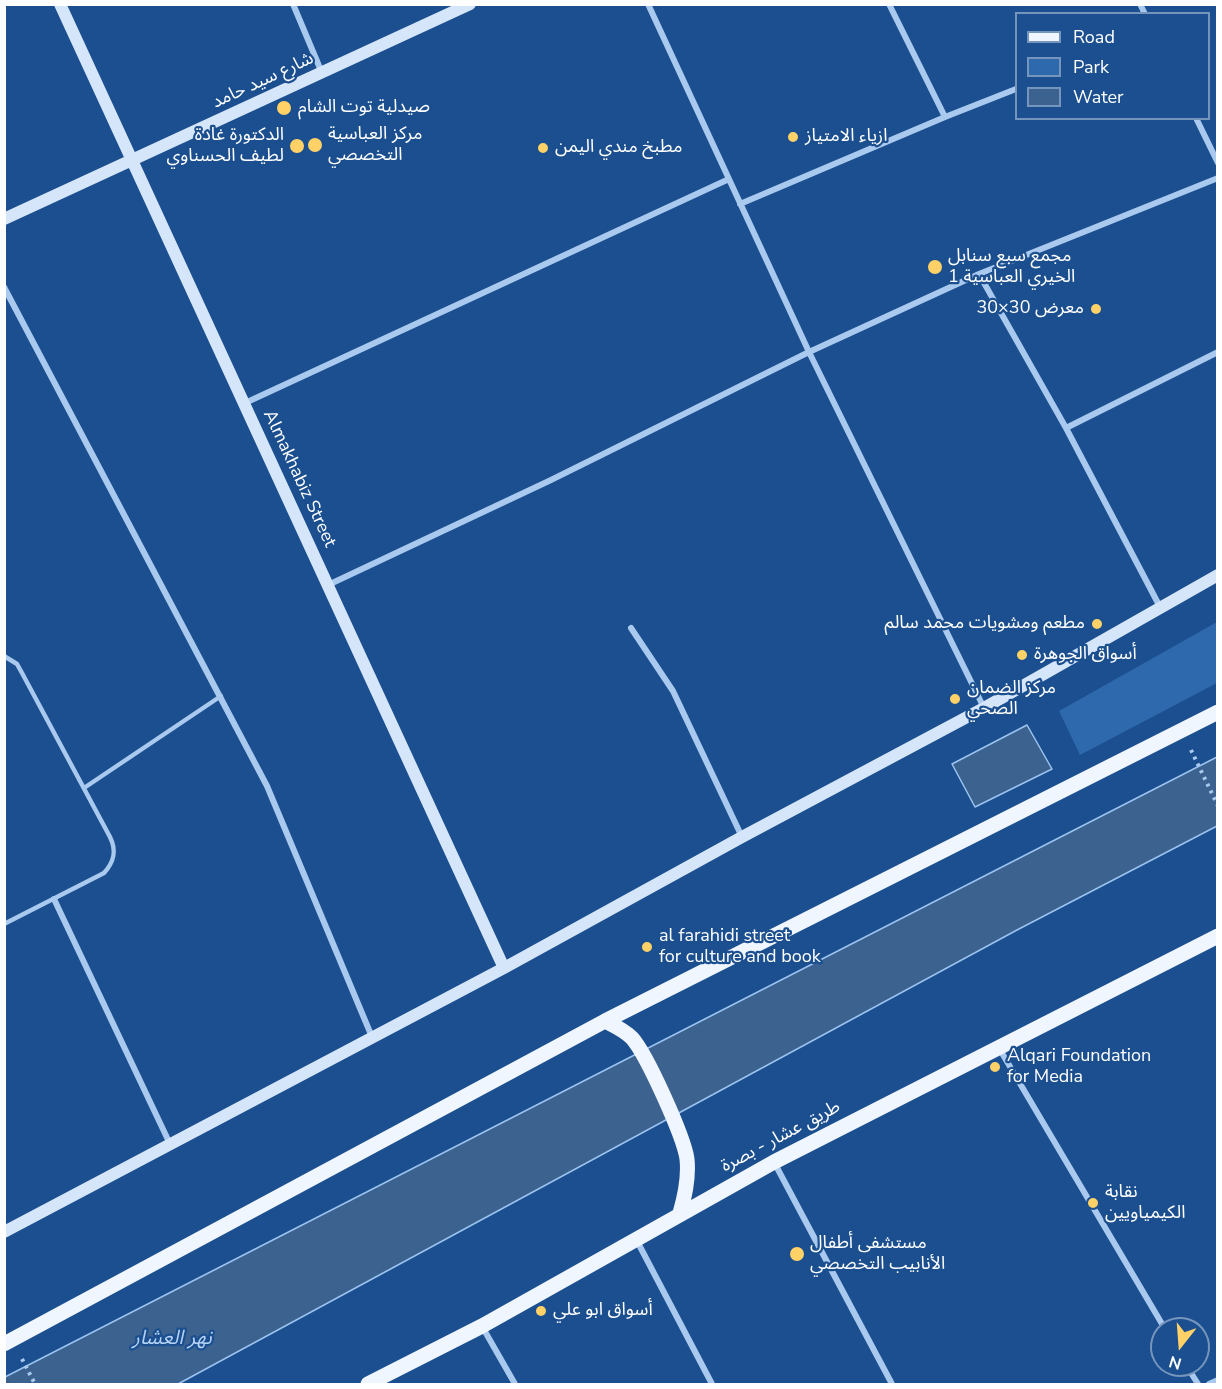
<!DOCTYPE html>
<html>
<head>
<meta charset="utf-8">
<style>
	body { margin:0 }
	#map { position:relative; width:1222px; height:1389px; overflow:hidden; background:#1b4f8f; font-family:"Nunito Sans",sans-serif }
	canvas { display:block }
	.frame { position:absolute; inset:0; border:6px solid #fff; pointer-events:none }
	.legend { position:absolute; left:1015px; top:12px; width:195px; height:108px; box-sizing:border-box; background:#1b4f8f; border:2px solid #7695bc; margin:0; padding:8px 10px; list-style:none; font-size:18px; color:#fff }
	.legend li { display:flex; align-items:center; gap:12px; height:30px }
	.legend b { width:30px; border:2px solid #7695bc }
	.north { position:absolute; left:1150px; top:1317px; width:60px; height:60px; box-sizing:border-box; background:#1b4f8f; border:2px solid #7695bc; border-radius:50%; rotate:197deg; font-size:16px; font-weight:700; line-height:24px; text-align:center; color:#fff }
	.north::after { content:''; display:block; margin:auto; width:21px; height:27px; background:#ffd166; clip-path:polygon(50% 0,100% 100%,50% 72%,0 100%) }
</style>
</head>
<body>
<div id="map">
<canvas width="1222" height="1389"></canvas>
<div class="frame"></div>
<ul class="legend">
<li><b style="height:8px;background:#f0f6ff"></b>Road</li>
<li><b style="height:16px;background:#2e69ad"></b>Park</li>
<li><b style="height:16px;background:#3c6290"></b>Water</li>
</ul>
<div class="north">N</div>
</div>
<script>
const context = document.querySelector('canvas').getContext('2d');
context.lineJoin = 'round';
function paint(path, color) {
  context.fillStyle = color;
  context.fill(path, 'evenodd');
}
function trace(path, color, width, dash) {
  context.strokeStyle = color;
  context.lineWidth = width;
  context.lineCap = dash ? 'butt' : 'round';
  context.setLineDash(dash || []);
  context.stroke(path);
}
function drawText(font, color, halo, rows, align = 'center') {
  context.font = font + ' "Nunito Sans","Noto Sans Arabic",sans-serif';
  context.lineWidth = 4.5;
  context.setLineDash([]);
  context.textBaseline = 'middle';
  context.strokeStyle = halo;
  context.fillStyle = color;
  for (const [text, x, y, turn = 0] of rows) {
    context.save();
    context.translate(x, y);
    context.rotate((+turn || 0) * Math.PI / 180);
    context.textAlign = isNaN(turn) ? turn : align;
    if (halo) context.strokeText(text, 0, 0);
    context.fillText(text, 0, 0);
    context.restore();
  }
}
paint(new Path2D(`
	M1217,622V683L1080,755L1059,711Z`), '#2e69ad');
const water = new Path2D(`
	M1027,725L1052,769L975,807L952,764Z
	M1217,757V826L1017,930L178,1384H5V1377Z`);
paint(water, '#3c6290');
trace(water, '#9cc4f0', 1.5);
trace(new Path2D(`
	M1191,750L1218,806
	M22,1359L35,1384`), '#a9c9ee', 4, [3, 4.5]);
trace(new Path2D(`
	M4,656L17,664L22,673L110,837C117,851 114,862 104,873L4,924
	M84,788L221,696`), '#a9c9ee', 4.5);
trace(new Path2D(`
	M293,4L322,73
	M648,4L809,352L984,708
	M889,4L945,117
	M1140,4L1145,14
	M1196,118L1218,163
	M740,204L945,117L1016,89
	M979,274L1066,428L1160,607
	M4,287L267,786L372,1037
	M245,403L729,179
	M1066,428L1218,352
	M328,585L551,480L809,352L979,274L1218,178
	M631,628L673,691L742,837
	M54,899L170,1144
	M999,1048L1165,1329
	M774,1162L892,1384
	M636,1239L712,1384
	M483,1328L515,1384
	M1186,1365L1198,1384
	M1209,1384L1218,1380`), '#a9c9ee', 6);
trace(new Path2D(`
	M60,4L504,968
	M4,219L470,4
	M4,1232L504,968L742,837L984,708L1218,575`), '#d6e6fa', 12);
trace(new Path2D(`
	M605,1021C615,1026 624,1030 632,1038C647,1055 684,1137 687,1159C689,1178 685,1196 680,1213
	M4,1344L605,1021L1218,712
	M368,1384L482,1326L774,1162L1218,936`), '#f0f6ff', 15);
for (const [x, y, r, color] of [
	[284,108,8,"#ffd166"],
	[793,137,6,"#ffd166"],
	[315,145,8,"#ffd166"],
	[297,146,8,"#ffd166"],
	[543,148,6,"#ffd166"],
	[935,267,8,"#ffd166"],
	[1096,309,6,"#ffd166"],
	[1097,624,6,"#ffd166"],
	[1022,655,6,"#ffd166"],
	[955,699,6,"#ffd166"],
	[647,947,6,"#ffd166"],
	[995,1067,6,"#ffd166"],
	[1093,1203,6,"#ffd166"],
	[797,1254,8,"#ffd166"],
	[541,1311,6,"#ffd166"]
]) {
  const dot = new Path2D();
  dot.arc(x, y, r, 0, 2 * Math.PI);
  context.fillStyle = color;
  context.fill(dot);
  trace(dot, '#1b4f8f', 2);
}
drawText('18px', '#fff', '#1b4f8f', [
	["شارع سيد حامد",263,81,-25],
	["Almakhabiz Street",299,479,65],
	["طريق عشار - بصرة",781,1137,-28]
]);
drawText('18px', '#fff', '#1b4f8f', [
	["صيدلية توت الشام",298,108],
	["مركز العباسية",328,135],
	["التخصصي",328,156],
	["الدكتورة غادة",284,136,"right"],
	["لطيف الحسناوي",284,157,"right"],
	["ازياء الامتياز",805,137],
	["مطبخ مندي اليمن",555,148],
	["مجمع سبع سنابل",948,257],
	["الخيري العباسية 1",948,278],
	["معرض 30×30",1084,309,"right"],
	["مطعم ومشويات محمد سالم",1085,624,"right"],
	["أسواق الجوهرة",1034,655],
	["مركز الضمان",967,689],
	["الصحي",967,710],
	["al farahidi street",659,937],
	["for culture and book",659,958],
	["Alqari Foundation",1007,1057],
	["for Media",1007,1078],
	["نقابة",1105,1193],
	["الكيمياويين",1105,1214],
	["مستشفى أطفال",810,1244],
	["الأنابيب التخصصي",810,1265],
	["أسواق ابو علي",553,1311]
], 'left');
drawText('italic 20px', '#b5d3f5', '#1b4f8f', [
	["نهر العشار",172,1339]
]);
</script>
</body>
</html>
